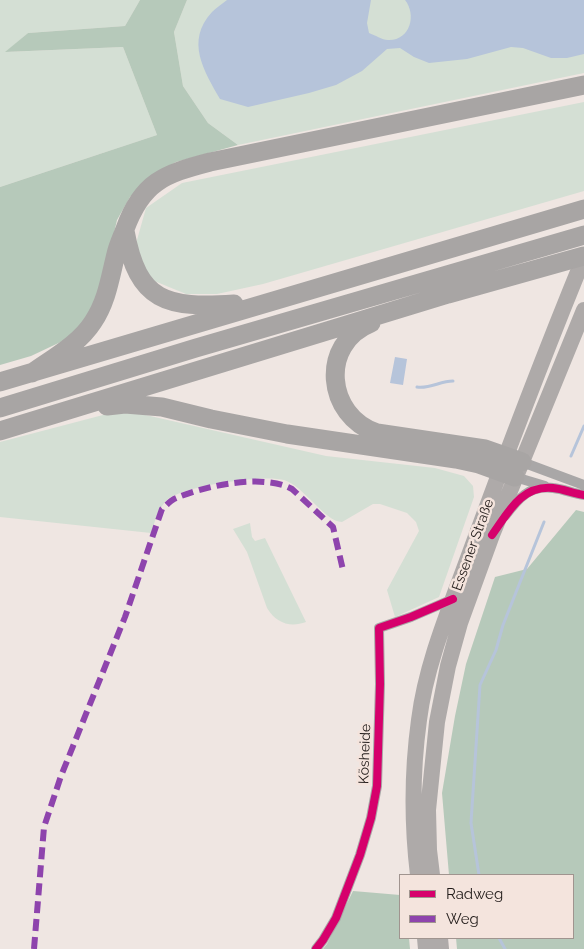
<!DOCTYPE html>
<html>
<head>
<meta charset="utf-8">
<style>
	body { margin:0 }
	#map { position:relative; width:584px; height:949px; overflow:hidden; background:#efe6e2; font-family:Raleway,sans-serif }
	canvas { display:block }
	.legend { position:absolute; left:399px; top:874px; width:175px; height:65px; box-sizing:border-box; background:#f4e4dd; border:1px solid #a0948f; margin:0; padding:6px 9px; list-style:none; font-size:15px; color:#211b19 }
	.legend li { display:flex; align-items:center; gap:10px; height:25px }
	.legend b { width:25px; border:1px solid #a0948f }
</style>
</head>
<body>
<div id="map">
<canvas width="584" height="949"></canvas>
<ul class="legend">
<li><b style="height:6px;background:#d6006c"></b>Radweg</li>
<li><b style="height:6px;background:#8e44ad"></b>Weg</li>
</ul>
</div>
<script>
const context = document.querySelector('canvas').getContext('2d');
context.lineJoin = 'round';
function paint(path, color) {
  context.fillStyle = color;
  context.fill(path, 'evenodd');
}
function trace(path, color, width, dash) {
  context.strokeStyle = color;
  context.lineWidth = width;
  context.lineCap = dash ? 'butt' : 'round';
  context.setLineDash(dash || []);
  context.stroke(path);
}
function drawText(font, color, halo, rows, align = 'center') {
  context.font = font + ' Raleway,sans-serif';
  context.lineWidth = 5;
  context.setLineDash([]);
  context.textBaseline = 'middle';
  context.strokeStyle = halo;
  context.fillStyle = color;
  for (const [text, x, y, turn = 0] of rows) {
    context.save();
    context.translate(x, y);
    context.rotate((+turn || 0) * Math.PI / 180);
    context.textAlign = isNaN(turn) ? turn : align;
    if (halo) context.strokeText(text, 0, 0);
    context.fillText(text, 0, 0);
    context.restore();
  }
}
paint(new Path2D(`
	M0,0H140L125,26L28,33L6,52L123,47L157,135L0,187Z
	M187,0H584V73L238,145L208,123L183,86L174,32Z
	M584,102V191L263,284L217,294H186L147,278L135,247L146,208L182,183Z
	M120,412L137,413L326,456L435,468L464,476L473,486L474,497L439,597L395,617L387,590L419,531L416,522L407,513L380,504H373L342,522C325,522 304,486 284,480C264,474 184,486 168,499C158,508 155,521 151,533L0,517V442L103,415Z
	M250,523L252,537L255,541L265,538L306,622C290,628 276,623 267,608L247,552L233,529Z`), '#d4dfd4');
paint(new Path2D(`
	M140,0H187L174,32L183,86L208,123L238,145L176,162L152,175L130,197L117,220L101,290L88,317L67,339L31,356L0,365V187L157,135L123,47L5,52L28,33L125,26Z
	M576,510L584,512V949H457L456,938H573V875H449L442,793L455,716L466,664L495,577L527,569Z
	M353,891L400,895V938H409L410,949H323L327,944Z`), '#b6c9ba');
paint(new Path2D(`
	M227,0H371L367,23L369,33C375,35 382,40 388,40C410,41 417,15 405,0H584V54L567,58H551L523,48L511,47L467,59L429,63L414,57L400,48L387,49L362,71L336,85L309,93L248,107L220,99C204,71 185,41 212,12C216,8 222,4 227,0Z
	M395,357L407,359L403,385L390,383Z`), '#b6c4da');
trace(new Path2D(`
	M417,387C430,389 440,381 453,381
	M571,456L584,426
	M479,875L471,823L480,685L496,650L503,625L544,522
	M499,938L505,949`), '#b6c4da', 3);
trace(new Path2D(`
	M522,462L584,485
	M515,477L545,486
	M505,516C518,499 529,485 553,488C564,489 574,494 584,495
	M316,949L323,940L336,918L360,855L371,818L377,786L380,684L379,628L411,617L453,599`), '#a9a7a7', 10);
trace(new Path2D(`
	M418,875C412,825 412,771 419,720C426,664 449,610 468,558C505,457 543,357 584,257
	M432,875L429,850L428,810L437,722L448,666L460,623L492,535L584,310
	M425,938L426,949
	M440,938L441,949`), '#aeaaa9', 16);
trace(new Path2D(`
	M125,231C138,303 167,308 234,304
	M371,323C319,344 326,416 377,433L485,449L522,462
	M32,373C53,358 79,344 93,322C107,301 110,278 116,254C118,245 122,237 125,229C142,182 164,174 210,162L584,85
	M0,382L584,209
	M107,406L125,404L162,407L211,419L287,434L456,459L479,464L515,477
	M0,408L196,348L584,235
	M0,431L448,294L584,256`), '#a8a5a4', 19);
trace(new Path2D(`
	M34,949L44,827L61,776L125,617L162,509C166,506 170,501 174,499C203,486 263,473 292,489L333,527L343,570`), '#8e44ad', 6, [12, 6]);
trace(new Path2D(`
	M492,535C508,513 521,485 553,488C564,489 574,494 584,495
	M316,949L323,940L336,918L360,855L371,818L377,786L380,684L379,628L411,617L453,599`), '#d6006c', 8);
drawText('14px', '#211b19', '#f4e4dd', [
	["Essener Straße",473,545,-70],
	["Kösheide",365,754,-88]
]);
</script>
</body>
</html>
